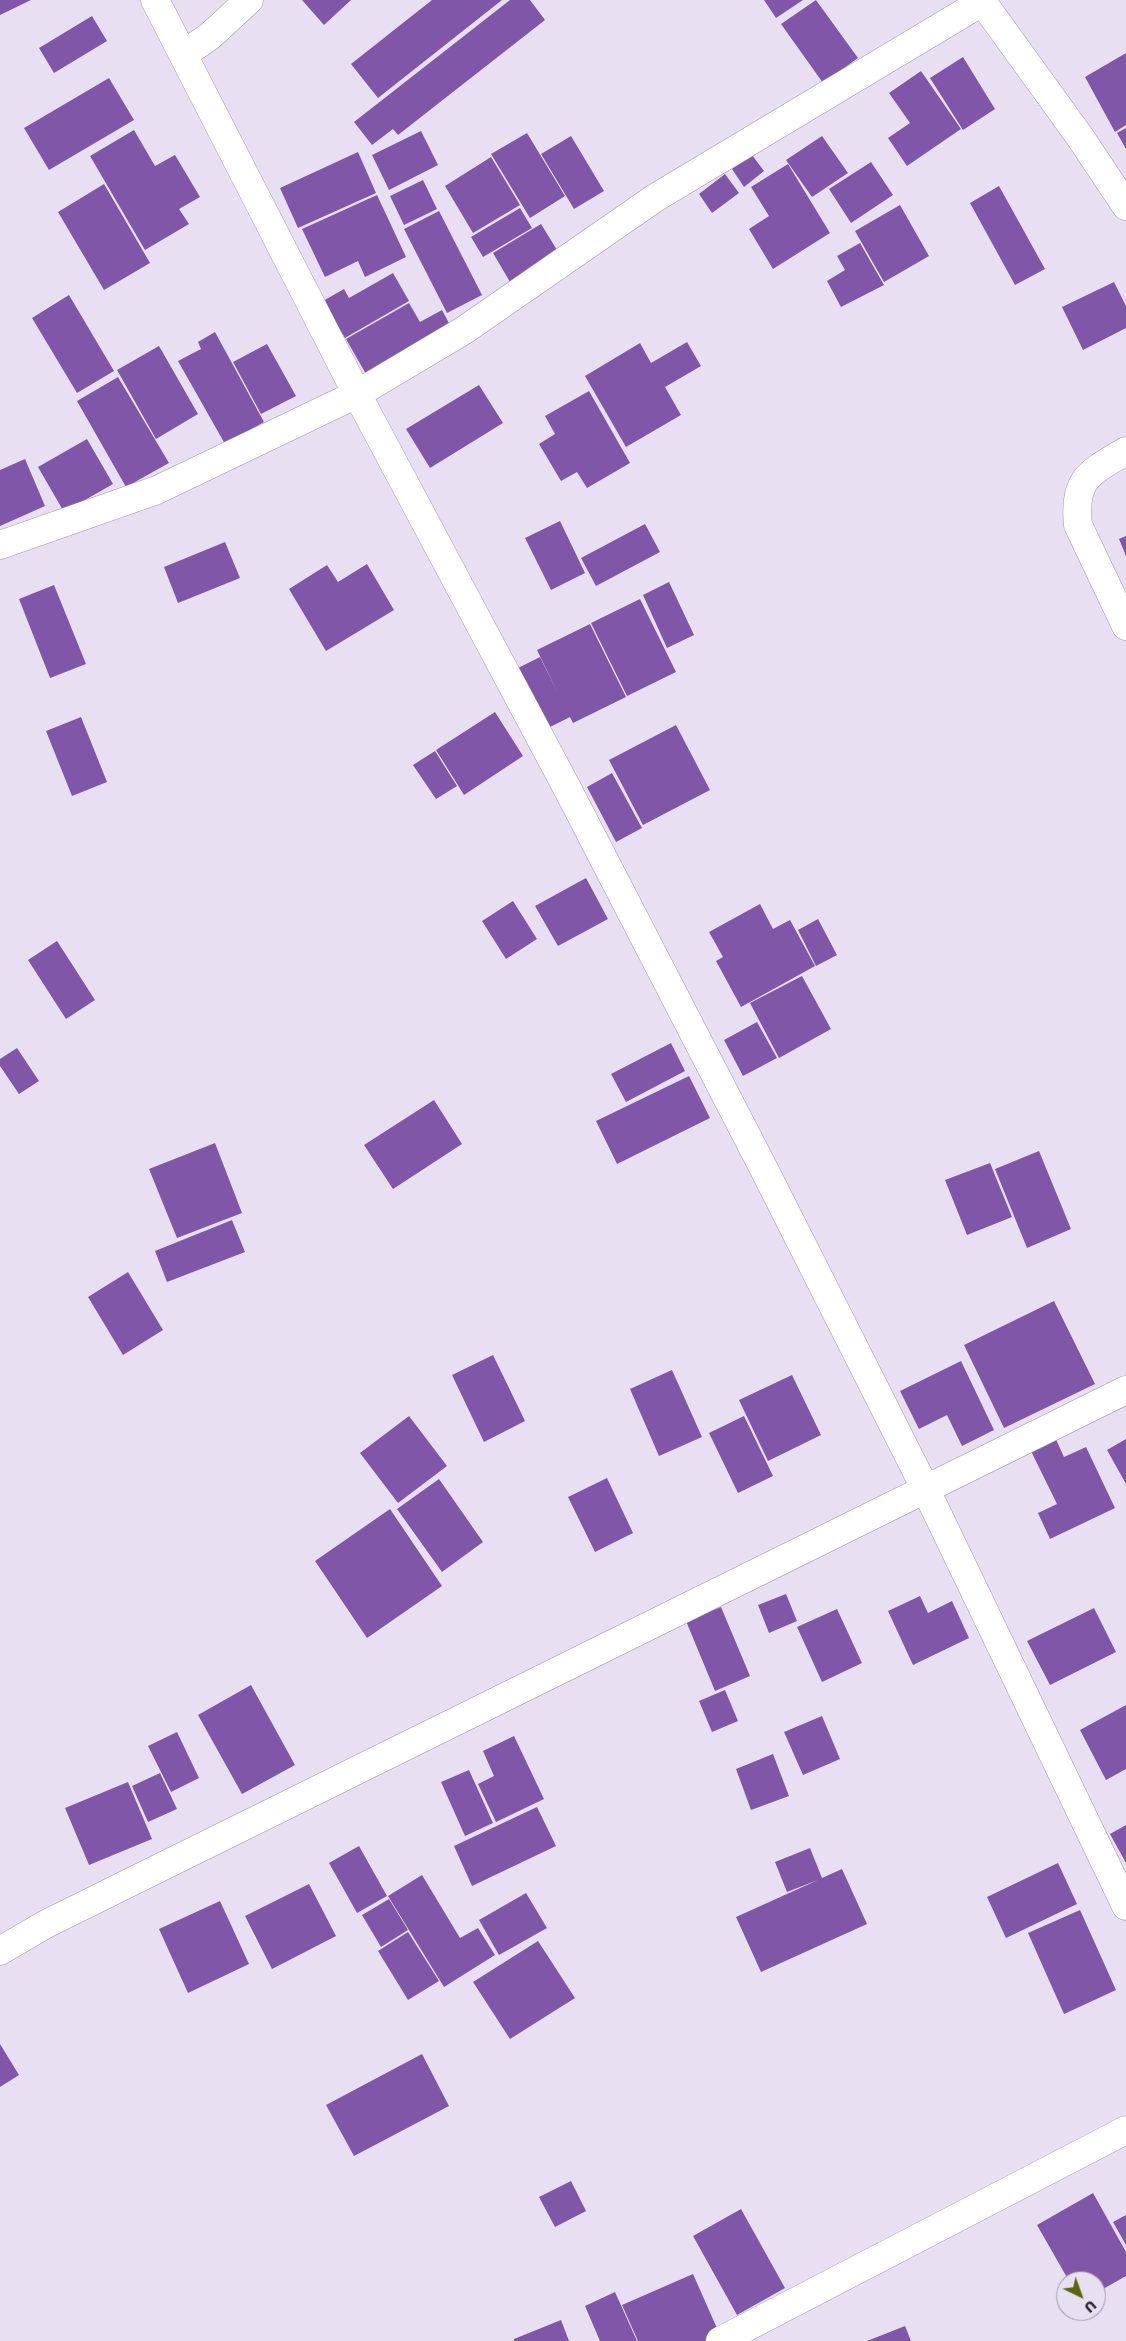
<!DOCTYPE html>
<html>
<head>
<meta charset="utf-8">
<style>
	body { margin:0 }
	#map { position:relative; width:1126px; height:2341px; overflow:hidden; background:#e8e0f2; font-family:"Golos Text",sans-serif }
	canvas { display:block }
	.north { position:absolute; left:1056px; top:2271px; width:50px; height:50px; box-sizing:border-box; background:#e8e0f2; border:1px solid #9c96a4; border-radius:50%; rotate:138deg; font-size:14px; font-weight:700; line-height:20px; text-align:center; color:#2a272e }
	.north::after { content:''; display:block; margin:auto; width:18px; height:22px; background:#59670e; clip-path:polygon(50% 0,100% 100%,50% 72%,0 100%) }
</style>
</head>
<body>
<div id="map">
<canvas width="1126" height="2341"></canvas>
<div class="north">U</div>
</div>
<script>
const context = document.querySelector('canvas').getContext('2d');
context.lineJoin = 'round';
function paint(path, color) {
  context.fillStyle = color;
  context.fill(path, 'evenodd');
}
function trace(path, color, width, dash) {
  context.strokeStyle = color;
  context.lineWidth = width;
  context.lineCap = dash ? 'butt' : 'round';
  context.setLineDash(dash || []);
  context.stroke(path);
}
paint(new Path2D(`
	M0,0H31L0,15Z
	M302,0H351L324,25Z
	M432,0H502L378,98L351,64Z
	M510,0H530L545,20L398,135L393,129L372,145L354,122Z
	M764,0H803L776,18Z
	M816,0L858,58L823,83L781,24Z
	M92,16L107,41L54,73L39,48Z
	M1126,53V125L1115,132L1085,77Z
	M963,57L995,109L963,130L930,78Z
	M921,71L961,129L907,166L888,138L910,123L889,93Z
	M109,78L134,120L49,170L24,128Z
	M1126,128V149L1117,133Z
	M134,130L155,166L175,155L200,197L179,209L189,224L145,250L90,156Z
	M421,131L438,165L389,190L372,155Z
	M527,133L565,196L530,218L491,154Z
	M571,136L604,191L574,209L541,154Z
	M822,136L848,173L812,197L786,160Z
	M358,152L376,193L298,228L280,188Z
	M752,155L764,171L744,187L732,169Z
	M491,157L520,205L473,233L445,186Z
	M871,162L893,195L851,223L829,189Z
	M788,164L830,233L773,269L749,229L769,216L751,187Z
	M725,174L739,193L712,213L699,194Z
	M423,180L437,209L404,225L390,196Z
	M104,184L150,263L104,290L58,212Z
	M999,186L1045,269L1015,285L970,203Z
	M377,195L406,257L365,277L358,261L325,277L302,229Z
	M900,205L929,256L884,282L855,231Z
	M520,208L532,228L483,257L471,237Z
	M439,211L482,295L447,313L404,229Z
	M541,224L562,258L513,287L493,253Z
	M860,243L884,285L841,307L827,281L845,270L837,256Z
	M393,273L409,301L345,338L323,301L344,289L349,298Z
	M1114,282L1126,306V328L1083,350L1062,307Z
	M69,295L114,371L77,393L32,318Z
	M409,303L420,322L442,310L450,325L366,374L346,339Z
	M215,332L264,422L225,444L178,361L201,349L198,342Z
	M687,342L701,366L665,387L681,415L626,447L585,376L640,343L651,363Z
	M267,344L296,396L261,414L233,362Z
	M159,346L198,414L156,439L117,370Z
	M118,377L169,463L126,487L77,401Z
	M479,385L503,423L430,468L406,429Z
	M589,391L630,463L587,488L577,472L561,481L539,444L555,434L545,416Z
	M87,439L113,484L64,512L38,467Z
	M25,459L45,506L0,526V470Z
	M560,521L585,573L551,590L525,538Z
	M645,524L660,552L596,586L581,558Z
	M1126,536V556L1119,539Z
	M225,542L240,578L178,603L164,567Z
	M367,564L394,610L326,651L289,589L327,565L338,582Z
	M669,582L694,635L667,648L643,595Z
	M54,585L86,664L50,678L19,599Z
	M640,599L676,672L627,696L591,623Z
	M590,624L626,697L573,723L570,717L540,732L510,672L540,657L559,695L537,650Z
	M495,712L523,756L464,795L436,750Z
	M81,717L107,782L72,796L46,731Z
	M676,725L710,790L643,825L609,760Z
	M435,751L457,786L436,799L413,765Z
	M612,773L642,828L616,842L587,787Z
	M586,878L608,919L558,946L535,906Z
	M513,901L537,939L506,959L482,921Z
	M760,904L773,929L790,920L815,966L741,1007L716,961L723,957L709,932Z
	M818,919L837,955L816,966L798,930Z
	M57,941L95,1000L66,1019L28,960Z
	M802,976L831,1029L779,1058L750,1003Z
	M757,1022L777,1058L743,1076L724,1040Z
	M671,1043L685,1071L626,1102L611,1074Z
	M17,1048L39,1081L19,1094L0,1066V1059Z
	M689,1076L710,1118L617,1164L596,1121Z
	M434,1100L462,1144L393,1189L364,1145Z
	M215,1143L242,1213L177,1238L149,1169Z
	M1039,1151L1071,1229L1027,1248L995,1169Z
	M990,1163L1012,1217L967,1235L945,1180Z
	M232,1220L245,1252L167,1282L155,1251Z
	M128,1272L163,1330L123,1355L88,1297Z
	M1054,1301L1095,1384L1004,1428L964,1345Z
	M493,1355L525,1421L484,1442L452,1375Z
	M961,1361L994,1430L962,1446L947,1415L919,1429L900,1391Z
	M672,1370L702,1437L659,1456L630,1389Z
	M792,1375L821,1435L768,1461L739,1400Z
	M409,1416L447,1466L398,1503L360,1453Z
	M744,1416L773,1476L738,1493L709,1433Z
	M1054,1435L1064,1457L1086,1447L1115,1508L1050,1539L1038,1513L1057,1504L1029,1447Z
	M1126,1439V1484L1107,1450Z
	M607,1478L633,1533L595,1552L568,1497Z
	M439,1479L483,1542L442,1572L397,1509Z
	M390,1509L442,1586L367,1638L315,1561Z
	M786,1594L797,1621L769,1633L758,1605Z
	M920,1596L928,1613L952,1601L969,1638L913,1665L888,1611Z
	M721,1607L750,1676L715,1691L686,1621Z
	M1094,1608L1116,1652L1050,1685L1027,1641Z
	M837,1609L862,1663L822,1682L797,1627Z
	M251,1685L295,1765L242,1794L198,1715Z
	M725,1690L738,1721L712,1732L699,1701Z
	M1126,1705V1769L1106,1780L1080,1730Z
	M822,1716L840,1759L803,1775L784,1732Z
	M177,1732L199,1778L171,1792L148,1746Z
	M514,1736L544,1799L496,1822L478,1784L494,1776L483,1751Z
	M773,1754L789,1796L751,1810L736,1769Z
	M469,1770L493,1823L465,1836L441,1782Z
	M160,1773L177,1809L148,1822L132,1786Z
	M128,1782L152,1839L89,1865L65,1808Z
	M537,1807L556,1846L472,1886L454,1846Z
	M1126,1825V1863L1110,1834Z
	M359,1846L387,1896L357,1913L329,1863Z
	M810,1848L822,1878L842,1869L867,1924L761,1972L736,1917L818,1880L787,1892L775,1862Z
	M1058,1863L1077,1904L1006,1938L987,1897Z
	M422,1875L460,1938L478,1928L495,1955L444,1987L388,1896Z
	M309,1884L336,1936L272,1969L245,1916Z
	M526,1893L547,1928L499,1955L479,1920Z
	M389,1899L408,1930L381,1947L362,1915Z
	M220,1901L249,1964L188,1993L159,1929Z
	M1080,1910L1116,1990L1064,2014L1028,1933Z
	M408,1932L439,1981L408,2000L378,1951Z
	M538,1941L575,1998L510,2039L473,1982Z
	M0,2044L19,2075L0,2087Z
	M422,2054L449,2106L354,2156L326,2105Z
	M571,2181L586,2211L555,2227L539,2197Z
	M1093,2193L1126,2252V2276L1096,2293V2281H1069L1037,2225Z
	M741,2209L785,2288L737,2315L693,2236Z
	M1126,2215V2245L1113,2222Z
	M693,2274L720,2335L706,2341H638L622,2305Z
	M615,2292L637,2341H600L585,2306Z
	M561,2320L569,2341H514V2339Z
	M905,2326L911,2341H867Z`), '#7f56a8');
const minor = new Path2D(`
	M155,0L357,394L567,788L767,1175L926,1490L1126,1906
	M981,0L1080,137L1126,206
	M184,54L210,36L249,0
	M1126,451C1089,473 1073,479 1078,525L1126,626
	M0,545L157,490L357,394L463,331L655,198L982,2
	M0,1951L46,1924L1126,1390
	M720,2341L1126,2130`);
trace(minor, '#a098a9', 29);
trace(minor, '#fff', 28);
</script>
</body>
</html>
